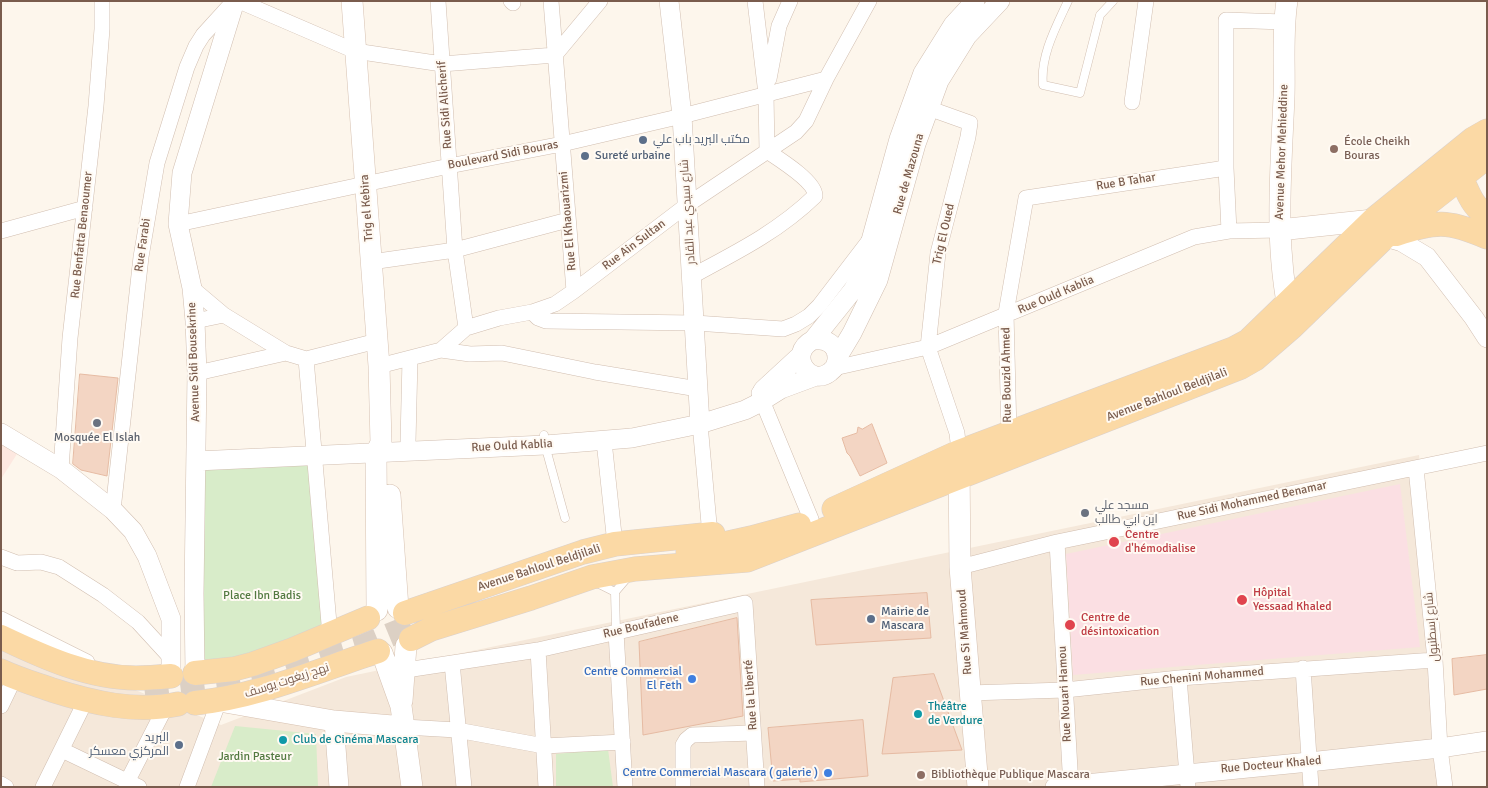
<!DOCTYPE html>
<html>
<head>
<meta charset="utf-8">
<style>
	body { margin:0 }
	#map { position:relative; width:1488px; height:788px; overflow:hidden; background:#fdf6ec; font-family:Signika,sans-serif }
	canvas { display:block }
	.frame { position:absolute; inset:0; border:2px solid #7a5c4d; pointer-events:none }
</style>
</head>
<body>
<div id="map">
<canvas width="1488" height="788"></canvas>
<div class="frame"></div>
</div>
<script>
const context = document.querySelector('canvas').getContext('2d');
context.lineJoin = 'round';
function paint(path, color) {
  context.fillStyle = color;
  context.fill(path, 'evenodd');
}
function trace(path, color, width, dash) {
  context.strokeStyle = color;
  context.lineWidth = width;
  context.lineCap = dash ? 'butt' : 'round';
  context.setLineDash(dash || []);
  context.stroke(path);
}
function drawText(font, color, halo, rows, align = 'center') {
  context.font = font + ' Signika,Cairo,sans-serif';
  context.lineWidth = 4;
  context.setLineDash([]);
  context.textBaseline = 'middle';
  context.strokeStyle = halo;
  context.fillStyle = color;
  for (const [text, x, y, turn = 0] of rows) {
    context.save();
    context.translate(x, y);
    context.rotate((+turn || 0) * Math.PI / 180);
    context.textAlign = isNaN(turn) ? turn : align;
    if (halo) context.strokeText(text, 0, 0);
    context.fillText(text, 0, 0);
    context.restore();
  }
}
paint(new Path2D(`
	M1419,455L1452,787H1V635L221,725L346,677Z`), '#f5e8da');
paint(new Path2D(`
	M1,444L17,454L1,479Z`), '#fde8e0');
paint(new Path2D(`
	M1400,484L1420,647L1073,675L1066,554Z`), '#fbdfe3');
paint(new Path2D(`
	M308,465L323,635L203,668L204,468Z
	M235,726L316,734L318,787H211Z
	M608,749L613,787H556V754Z`), '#d8ecc9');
const building = new Path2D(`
	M80,374L118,378L107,476L81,470L73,464Z
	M872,424L887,463L860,476L850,456L847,453L842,438L857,433L858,427L862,429Z
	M927,593L931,638L816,645L811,600Z
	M737,618L743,716L643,735L639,642Z
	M1487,655V689L1454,695L1452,659Z
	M934,674L962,750L882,754L893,678Z
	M863,720L868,776L800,782V779L773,781L768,728Z`);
paint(building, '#f3d5c3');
trace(building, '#e6bba3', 1);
trace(new Path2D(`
	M145,694L243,682L361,647L426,620`), '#dcd0c4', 24, [24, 12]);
const service = new Path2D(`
	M1068,1C1056,27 1040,56 1043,85L1080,93L1100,15L1113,1
	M544,435L545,445L565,518
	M597,583L615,592L627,578
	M615,592L616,632`);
const minor = new Path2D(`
	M239,1L355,51L442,64L555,55L600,1
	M438,1L455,250L466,328
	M511,1L513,3
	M551,1L574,291
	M769,79L779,26L790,1
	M1132,102L1146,1
	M928,108L970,123L968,137L938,253L928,347L957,433L959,452
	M178,224L449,166L562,144L682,116L826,79
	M1,231L85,208
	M1229,231L1226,168V20L1284,22
	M371,262L455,250L568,220
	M692,276C737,252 779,231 815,196C816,182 779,159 767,151L766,94L755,1
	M192,288L224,315L286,353L306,359L377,341
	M532,312L538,318L546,321L695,323L783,329L796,324L809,316L819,306L868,242
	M195,321L224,315
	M441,350L470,354L502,353L595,372L698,389
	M306,359L330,635
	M379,366L441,350L466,328L499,318L532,312L555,304L574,291L687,205L796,132L806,121L826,79L869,1
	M834,368L928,347L1194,237L1229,231L1279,230
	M197,373L286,353
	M759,393L811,519
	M700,424L710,535
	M1009,434L1006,313L1026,198L1226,168
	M604,441L615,544
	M408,442L410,359
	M1416,468L1435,660L1440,748L1445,787
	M61,469L70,338L96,106L102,29V1
	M113,510L141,257L157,163L187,67L196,46L203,35L233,2
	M1057,542L1071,787
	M1,557L17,563L41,562L59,567L103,595L138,622L171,658
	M960,567L1057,542L1487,453
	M1,619L87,662
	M616,632L625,787
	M538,650L546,787
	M452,663L464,787
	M1303,668L1311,787
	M406,670L538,650L745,603L757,787
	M1179,678L1188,787
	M969,693L1065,690L1179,678L1435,660
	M1,706L15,677
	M404,727L457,730L544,746L623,742
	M62,750L139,787
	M127,782L166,706
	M1,784L6,787
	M43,787L86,700
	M187,787L219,701
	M683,787V745L686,740L692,735L753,733`);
const tertiary = new Path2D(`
	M669,1L682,116L700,424
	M1385,237L1402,242L1427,257L1474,318L1487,338
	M813,340C826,338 838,345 837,359C837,364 834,369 830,372C810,388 786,354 813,340L853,290L862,273L899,139L923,73L953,25L975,1
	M837,358L852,333L878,280L916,144L939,81L967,36L1000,1
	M763,390L801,355
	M1,433L61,469L113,510L133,531L147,556L171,619V676
	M196,461L545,445L632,438L700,424L745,410L757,404L781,389L816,376
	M195,673L194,593L197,373L195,321L192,288L178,224L182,173L235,1
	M334,721L339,787
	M1055,787L1309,762L1440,748L1487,741`);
const secondary = new Path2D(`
	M352,1L379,366L381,443L376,453L377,610
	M1287,1C1282,33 1285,65 1284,97C1281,170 1274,245 1290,317
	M1279,230L1373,220
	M959,463L960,567L978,787
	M390,495L398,608
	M382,653L401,706L412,787
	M219,701L334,721L404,727
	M402,701L406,646`);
const primary = new Path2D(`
	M1449,166C1465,174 1465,195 1477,207C1479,210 1484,212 1487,215
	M1396,234C1435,221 1448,220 1487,237
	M834,509L959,452L1233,349L1248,341L1373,220L1473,139L1487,131
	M688,552L751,538L799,525
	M405,613L583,552L615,544L713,534
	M1,637C43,657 89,678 136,678C148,678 160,677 171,676
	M411,639L431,629L531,598L592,577L635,569L747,560L1241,367L1255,359L1292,327L1385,237L1487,157
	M1,671C18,679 35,684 52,690C93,703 135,713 178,704
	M195,673L234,669L253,664L292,650L368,618
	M195,703C257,697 319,670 378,651`);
trace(service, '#d1beb0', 9);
trace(minor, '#d1beb0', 16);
trace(tertiary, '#d1beb0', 20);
trace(secondary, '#d6c0b0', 22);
trace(primary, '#dad1cd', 25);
trace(service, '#fff', 8);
trace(minor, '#fff', 15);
trace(tertiary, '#fff', 19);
trace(secondary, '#fff', 21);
trace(primary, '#fbd9a5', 24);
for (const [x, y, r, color] of [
	[643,140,5,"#5c6f8a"],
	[1334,149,5,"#8d6e63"],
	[585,156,5,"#5c6f8a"],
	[97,423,5,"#6b7280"],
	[1085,513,5,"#6b7280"],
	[1114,542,6,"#e0444e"],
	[1242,600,6,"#e0444e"],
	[871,619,5,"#5c6f8a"],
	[1070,625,6,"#e0444e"],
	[692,679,5,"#3f7fe0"],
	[918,714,5,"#0f9aa8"],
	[283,740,5,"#0f9aa8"],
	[179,745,5,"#5c6f8a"],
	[828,773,5,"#3f7fe0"],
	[921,775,5,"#8d6e63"]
]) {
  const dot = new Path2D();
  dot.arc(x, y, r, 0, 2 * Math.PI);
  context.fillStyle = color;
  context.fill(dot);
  trace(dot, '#fffaf3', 2);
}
drawText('12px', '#7a5c4d', '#fffaf3', [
	["Rue Sidi Alicherif",445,105,-94],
	["Avenue Mehor Mehieddine",1282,152,-88],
	["Boulevard Sidi Bouras",503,155,-11],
	["Rue de Mazouna",909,174,-74],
	["Rue B Tahar",1126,182,-9],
	["Trig el Kebira",367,208,-94],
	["شارع سيدي عبد القادر",688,212,-94],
	["Rue El Khaouarizmi",568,221,-95],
	["Trig El Oued",944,234,-77],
	["Rue Benfatta Benaoumer",82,235,-84],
	["Rue Farabi",143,245,-82],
	["Rue Ain Sultan",634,245,-37],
	["Rue Ould Kablia",1056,295,-23],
	["Avenue Sidi Bousekrine",194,362,-92],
	["Rue Bouzid Ahmed",1007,375,-91],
	["Avenue Bahloul Beldjilali",1167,395,-21],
	["Rue Ould Kablia",512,446,-3],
	["Rue Sidi Mohammed Benamar",1252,501,-12],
	["Avenue Bahloul Beldjilali",539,568,-18],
	["Rue Boufadene",641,626,-13],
	["شارع إسطنبول",1432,627,-95],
	["Rue Si Mahmoud",965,632,-94],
	["Rue Chenini Mohammed",1202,677,-5],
	["نهج زيغوت يوسف",287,681,-18],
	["Rue Nouari Hamou",1065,694,-93],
	["Rue la Liberté",751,695,-94],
	["Rue Docteur Khaled",1271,765,-5]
]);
drawText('12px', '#4e5e75', '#fffaf3', [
	["مكتب البريد باب علي",653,140],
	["Sureté urbaine",595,156],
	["Mairie de",881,612],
	["Mascara",881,626],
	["البريد",169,738,"right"],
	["المركزي معسكر",169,752,"right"]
], 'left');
drawText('12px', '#785e54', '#fffaf3', [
	["École Cheikh",1344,142],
	["Bouras",1344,156],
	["Bibliothèque Publique Mascara",931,775]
], 'left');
drawText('12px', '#5b616d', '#fffaf3', [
	["Mosquée El Islah",97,438],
	["مسجد علي",1095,506,"left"],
	["اين ابي طالب",1095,520,"left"]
]);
drawText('12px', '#be3a42', '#fffaf3', [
	["Centre",1125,535],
	["d'hémodialise",1125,549],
	["Hôpital",1253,593],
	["Yessaad Khaled",1253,607],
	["Centre de",1081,618],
	["désintoxication",1081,632]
], 'left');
drawText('12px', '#537a41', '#fffaf3', [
	["Place Ibn Badis",262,596],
	["Jardin Pasteur",255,757]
]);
drawText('12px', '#366cbe', '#fffaf3', [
	["Centre Commercial",682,672],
	["El Feth",682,686],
	["Centre Commercial Mascara ( galerie )",818,773]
], 'right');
drawText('12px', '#0d838f', '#fffaf3', [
	["Théâtre",928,707],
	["de Verdure",928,721],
	["Club de Cinéma Mascara",293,740]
], 'left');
</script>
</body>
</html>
